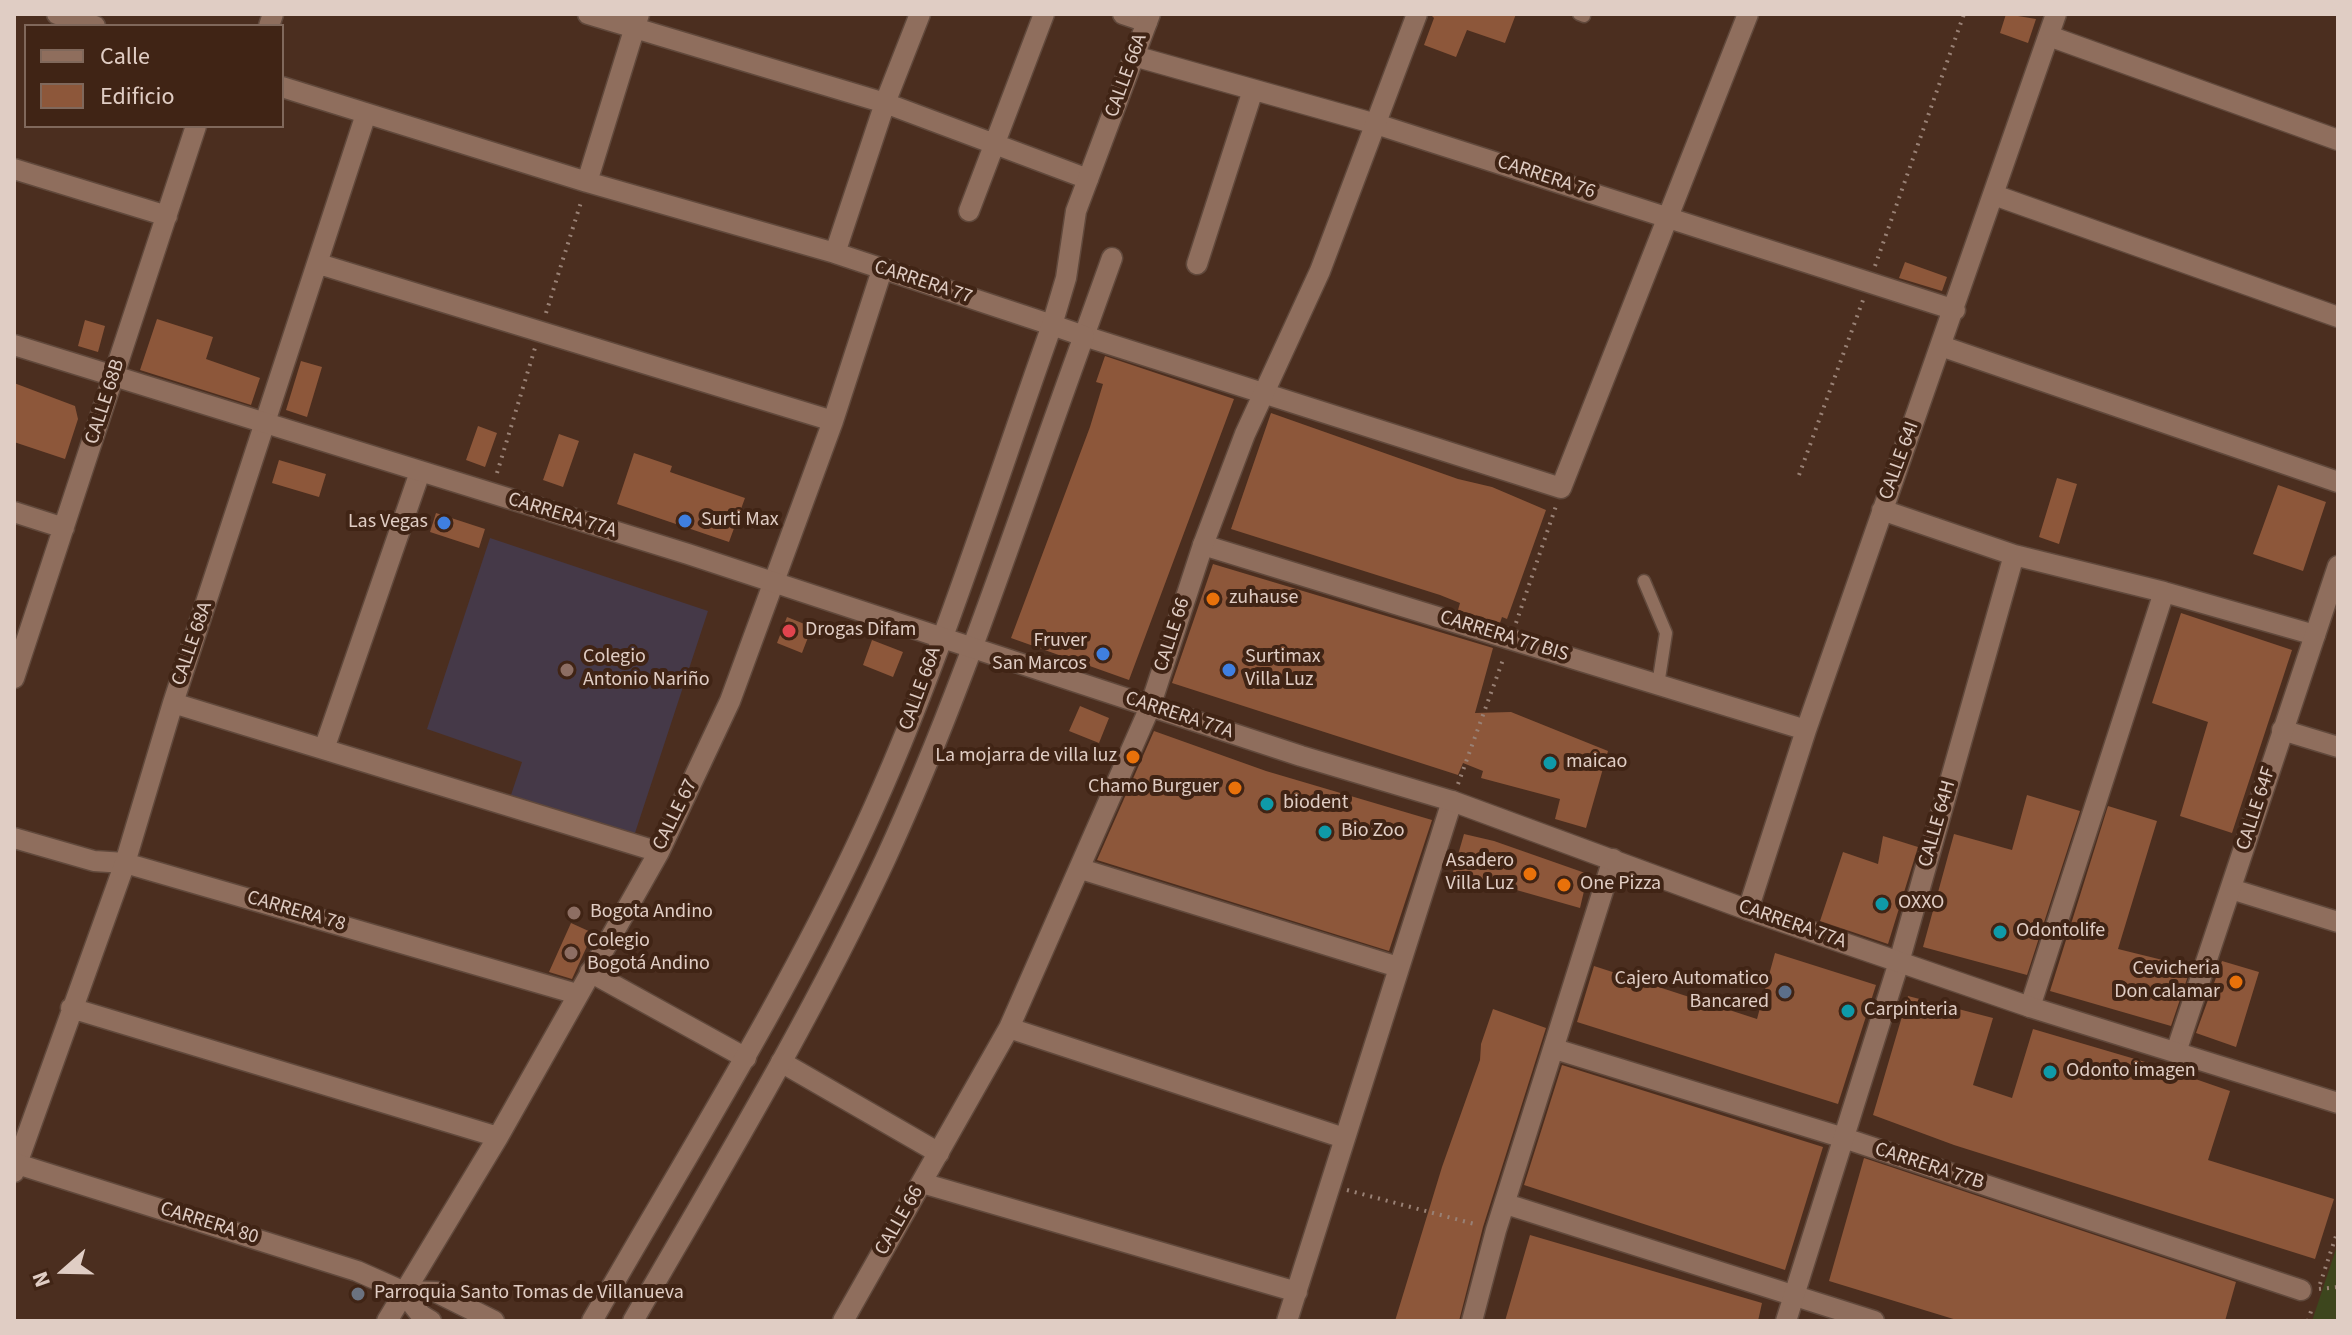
<!DOCTYPE html>
<html>
<head>
<meta charset="utf-8">
<style>
	body { margin:0 }
	#map { position:relative; width:2352px; height:1335px; overflow:hidden; background:#4b2e1f; font-family:"Source Sans 3",sans-serif }
	canvas { display:block }
	.frame { position:absolute; inset:0; border:16px solid #e0cdc4; pointer-events:none }
	.legend { position:absolute; left:24px; top:24px; width:260px; height:104px; box-sizing:border-box; background:#402415; border:2px solid #80685b; margin:0; padding:10px 14px; list-style:none; font-size:24px; color:#e0cdc4 }
	.legend li { display:flex; align-items:center; gap:16px; height:40px }
	.legend b { width:40px; border:2px solid #80685b }
	.north { position:absolute; left:24px; top:1231px; width:80px; height:80px; -webkit-text-stroke:6px #402415; paint-order:stroke; rotate:250deg; font-size:22px; font-weight:700; line-height:32px; text-align:center; color:#e0cdc4 }
	.north::after { content:''; display:block; margin:auto; width:28px; height:36px; background:#e0cdc4; clip-path:polygon(50% 0,100% 100%,50% 72%,0 100%) }
</style>
</head>
<body>
<div id="map">
<canvas width="2352" height="1335"></canvas>
<div class="frame"></div>
<ul class="legend">
<li><b style="height:10px;background:#8f6e5d"></b>Calle</li>
<li><b style="height:22px;background:#8d573a"></b>Edificio</li>
</ul>
<div class="north">N</div>
</div>
<script>
const context = document.querySelector('canvas').getContext('2d');
context.lineJoin = 'round';
function paint(path, color) {
  context.fillStyle = color;
  context.fill(path, 'evenodd');
}
function trace(path, color, width, dash) {
  context.strokeStyle = color;
  context.lineWidth = width;
  context.lineCap = dash ? 'butt' : 'round';
  context.setLineDash(dash || []);
  context.stroke(path);
}
function drawText(font, color, halo, rows, align = 'center') {
  context.font = font + ' "Source Sans 3",sans-serif';
  context.lineWidth = 8;
  context.setLineDash([]);
  context.textBaseline = 'middle';
  context.strokeStyle = halo;
  context.fillStyle = color;
  for (const [text, x, y, turn = 0] of rows) {
    context.save();
    context.translate(x, y);
    context.rotate((+turn || 0) * Math.PI / 180);
    context.textAlign = isNaN(turn) ? turn : align;
    if (halo) context.strokeText(text, 0, 0);
    context.fillText(text, 0, 0);
    context.restore();
  }
}
paint(new Path2D(`
	M490,538L708,611L634,836L511,795L522,762L427,729Z`), '#453948');
paint(new Path2D(`
	M2338,1243V1321H2312Z`), '#3d461d');
paint(new Path2D(`
	M1430,14H1516L1505,43L1467,30L1456,57L1424,45L1434,18Z
	M2006,14L2036,19L2028,43L2000,33Z
	M1905,262L1947,277L1942,291L1899,278Z
	M157,319L213,337L206,359L260,378L251,405L140,370Z
	M85,320L105,326L98,352L78,346Z
	M1105,356L1234,399L1129,680L1011,638L1090,427L1103,384L1096,382Z
	M301,361L322,367L307,417L286,410Z
	M14,383L75,406L78,419L65,459L14,442Z
	M1271,413L1458,479L1492,487L1546,510L1507,619L1502,617L1500,623L1458,610L1460,603L1440,595L1231,529Z
	M478,426L497,433L485,467L466,460Z
	M559,434L579,441L563,487L543,480Z
	M634,453L672,466L670,472L745,498L729,542L617,504Z
	M279,460L326,474L319,497L272,483Z
	M2057,478L2077,484L2059,544L2039,537Z
	M2278,485L2326,502L2303,571L2253,554Z
	M436,513L485,529L479,548L430,532Z
	M1213,564L1493,648L1475,713L1511,712L1608,751L1586,828L1555,819L1560,799L1481,778L1483,771L1463,763L1458,775L1172,683Z
	M2181,613L2292,650L2232,833L2180,816L2208,722L2152,703Z
	M787,617L812,627L802,653L777,643Z
	M872,640L903,652L893,677L863,665Z
	M1080,706L1109,718L1099,743L1069,731Z
	M1154,731L1266,771L1432,820L1389,951L1097,860Z
	M2027,795L2080,811L2027,975L1923,947L1954,834L2012,850Z
	M2108,806L2157,821L2118,949L2191,967L2171,1026L2050,991Z
	M1464,834L1494,841L1588,874L1580,908L1453,872Z
	M1883,836L1918,847L1888,944L1820,921L1843,852L1878,864Z
	M571,923L593,933L572,979L549,972Z
	M1775,953L1876,985L1838,1104L1577,1022L1594,966L1757,1019Z
	M2222,961L2259,972L2236,1047L2196,1033Z
	M1908,996L1993,1018L1973,1085L2012,1098L2033,1029L2152,1064L2230,1091L2208,1160L2334,1199L2315,1259L1954,1145L1873,1115Z
	M1493,1009L1546,1028L1483,1227L1459,1321H1395L1442,1167L1480,1060L1481,1044Z
	M1562,1065L1823,1147L1785,1270L1524,1185Z
	M1864,1158L2236,1282L2225,1321H1960L1829,1281Z
	M1530,1235L1762,1303L1758,1321H1505Z`), '#8d573a');
const service = new Path2D(`
	M1579,14L1584,16
	M1644,581L1666,633L1658,685`);
const pedestrian = new Path2D(`
	M14,838L94,861L125,863
	M590,972L746,1058
	M781,1062L939,1153`);
const minor = new Path2D(`
	M57,14L95,26
	M588,14L885,103L1088,179
	M1123,14L1147,22
	M269,26L273,14
	M2049,36L2338,140
	M1134,56L1376,124L1955,310
	M282,87L587,182L835,253L1052,325
	M14,169L167,216
	M587,182L639,14
	M1994,195L2338,317
	M969,211L1044,14
	M835,253L885,103L920,14
	M1112,258L1084,336L1561,488L1748,14
	M319,264L833,421
	M1197,264L1253,90
	M1941,346L2338,482
	M1882,510L2014,555L2164,592L2315,635
	M14,512L64,528
	M1203,545L1806,730
	M14,678L196,126
	M173,703L659,852
	M2282,730L2338,747
	M324,749L420,472
	M125,863L577,994
	M1081,869L1398,967
	M2231,889L2338,922
	M1748,910L1806,730L2056,14
	M1899,962L2014,555
	M2030,1007L2164,592
	M71,1008L498,1137
	M1009,1028L1344,1138
	M1555,1049L1844,1138L2301,1290
	M14,1172L125,863L173,703L366,114
	M922,1183L1297,1292
	M1506,1204L1874,1321
	M387,1321L498,1137L659,852L730,701L833,421L882,270
	M843,1321L1009,1028L1150,707
	M1287,1321L1452,801
	M1472,1321L1496,1230L1613,859`);
const tertiary = new Path2D(`
	M1150,707L1203,545L1245,434L1320,271L1417,14
	M2176,1052L2338,566
	M14,1163L357,1271L402,1291L436,1292L494,1321
	M402,1291L421,1315L431,1321
	M592,1321C685,1158 785,1000 864,829C939,667 992,493 1052,325L1066,278L1076,211L1150,14
	M633,1321C720,1170 811,1019 885,860C963,691 1020,511 1084,336L1052,325
	M1786,1321L1899,962`);
const secondary = new Path2D(`
	M14,345L688,554L1301,756L1452,801L1748,910L2030,1007L2338,1103`);
trace(service, '#61493c', 15);
trace(pedestrian, '#61493c', 23);
trace(minor, '#61493c', 23);
trace(tertiary, '#61493c', 23);
trace(secondary, '#61493c', 23);
trace(new Path2D(`
	M1875,266L1964,14
	M546,313L582,199
	M497,473L535,348
	M1799,475L1863,300
	M1516,623L1556,506
	M1458,784L1504,657
	M1347,1190L1478,1225
	M2320,1284L2338,1230
	M2319,1289L2338,1287
	M2308,1321L2312,1308`), '#998175', 4, [2, 6]);
trace(service, '#8f6e5d', 12);
trace(pedestrian, '#8f6e5d', 20);
trace(minor, '#8f6e5d', 20);
trace(tertiary, '#8f6e5d', 20);
trace(secondary, '#8f6e5d', 20);
for (const [x, y, r, color] of [
	[685,521,8,"#3f7fe0"],
	[444,523,8,"#3f7fe0"],
	[1213,599,8,"#e8710a"],
	[789,631,8,"#e0444e"],
	[1103,654,8,"#3f7fe0"],
	[567,670,8,"#8d6e63"],
	[1229,670,8,"#3f7fe0"],
	[1133,757,8,"#e8710a"],
	[1550,763,8,"#0f9aa8"],
	[1235,788,8,"#e8710a"],
	[1267,804,8,"#0f9aa8"],
	[1325,832,8,"#0f9aa8"],
	[1530,874,8,"#e8710a"],
	[1564,885,8,"#e8710a"],
	[1882,904,8,"#0f9aa8"],
	[574,913,8,"#8d6e63"],
	[2000,932,8,"#0f9aa8"],
	[571,953,8,"#8d6e63"],
	[2236,982,8,"#e8710a"],
	[1785,992,8,"#5c6f8a"],
	[1848,1011,8,"#0f9aa8"],
	[2050,1072,8,"#0f9aa8"],
	[358,1294,8,"#6b7280"]
]) {
  const dot = new Path2D();
  dot.arc(x, y, r, 0, 2 * Math.PI);
  context.fillStyle = color;
  context.fill(dot);
  trace(dot, '#402415', 3);
}
drawText('20px', '#e0cdc4', '#402415', [
	["CALLE 66A",1127,76,-70],
	["CARRERA 76",1546,178,18],
	["CARRERA 77",923,283,18],
	["CALLE 68B",106,402,-72],
	["CALLE 64I",1900,461,-70],
	["CARRERA 77A",562,516,17],
	["CALLE 66",1173,635,-72],
	["CARRERA 77 BIS",1504,637,17],
	["CALLE 68A",193,644,-71],
	["CALLE 66A",921,689,-70],
	["CARRERA 77A",1179,716,18],
	["CALLE 64F",2257,809,-72],
	["CALLE 67",676,815,-64],
	["CALLE 64H",1938,824,-74],
	["CARRERA 78",296,912,16],
	["CARRERA 77A",1792,925,19],
	["CARRERA 77B",1929,1167,18],
	["CALLE 66",900,1221,-60],
	["CARRERA 80",209,1224,17]
]);
drawText('20px', '#e0cdc4', '#402415', [
	["Surti Max",701,521],
	["Las Vegas",428,523,"right"],
	["zuhause",1229,599],
	["Drogas Difam",805,631],
	["Fruver",1087,642,"right"],
	["San Marcos",1087,665,"right"],
	["Colegio",583,658],
	["Antonio Nariño",583,681],
	["Surtimax",1245,658],
	["Villa Luz",1245,681],
	["La mojarra de villa luz",1117,757,"right"],
	["maicao",1566,763],
	["Chamo Burguer",1219,788,"right"],
	["biodent",1283,804],
	["Bio Zoo",1341,832],
	["Asadero",1514,862,"right"],
	["Villa Luz",1514,885,"right"],
	["One Pizza",1580,885],
	["OXXO",1898,904],
	["Bogota Andino",590,913],
	["Odontolife",2016,932],
	["Colegio",587,942],
	["Bogotá Andino",587,965],
	["Cevicheria",2220,970,"right"],
	["Don calamar",2220,993,"right"],
	["Cajero Automatico",1769,980,"right"],
	["Bancared",1769,1003,"right"],
	["Carpinteria",1864,1011],
	["Odonto imagen",2066,1072],
	["Parroquia Santo Tomas de Villanueva",374,1294]
], 'left');
</script>
</body>
</html>
